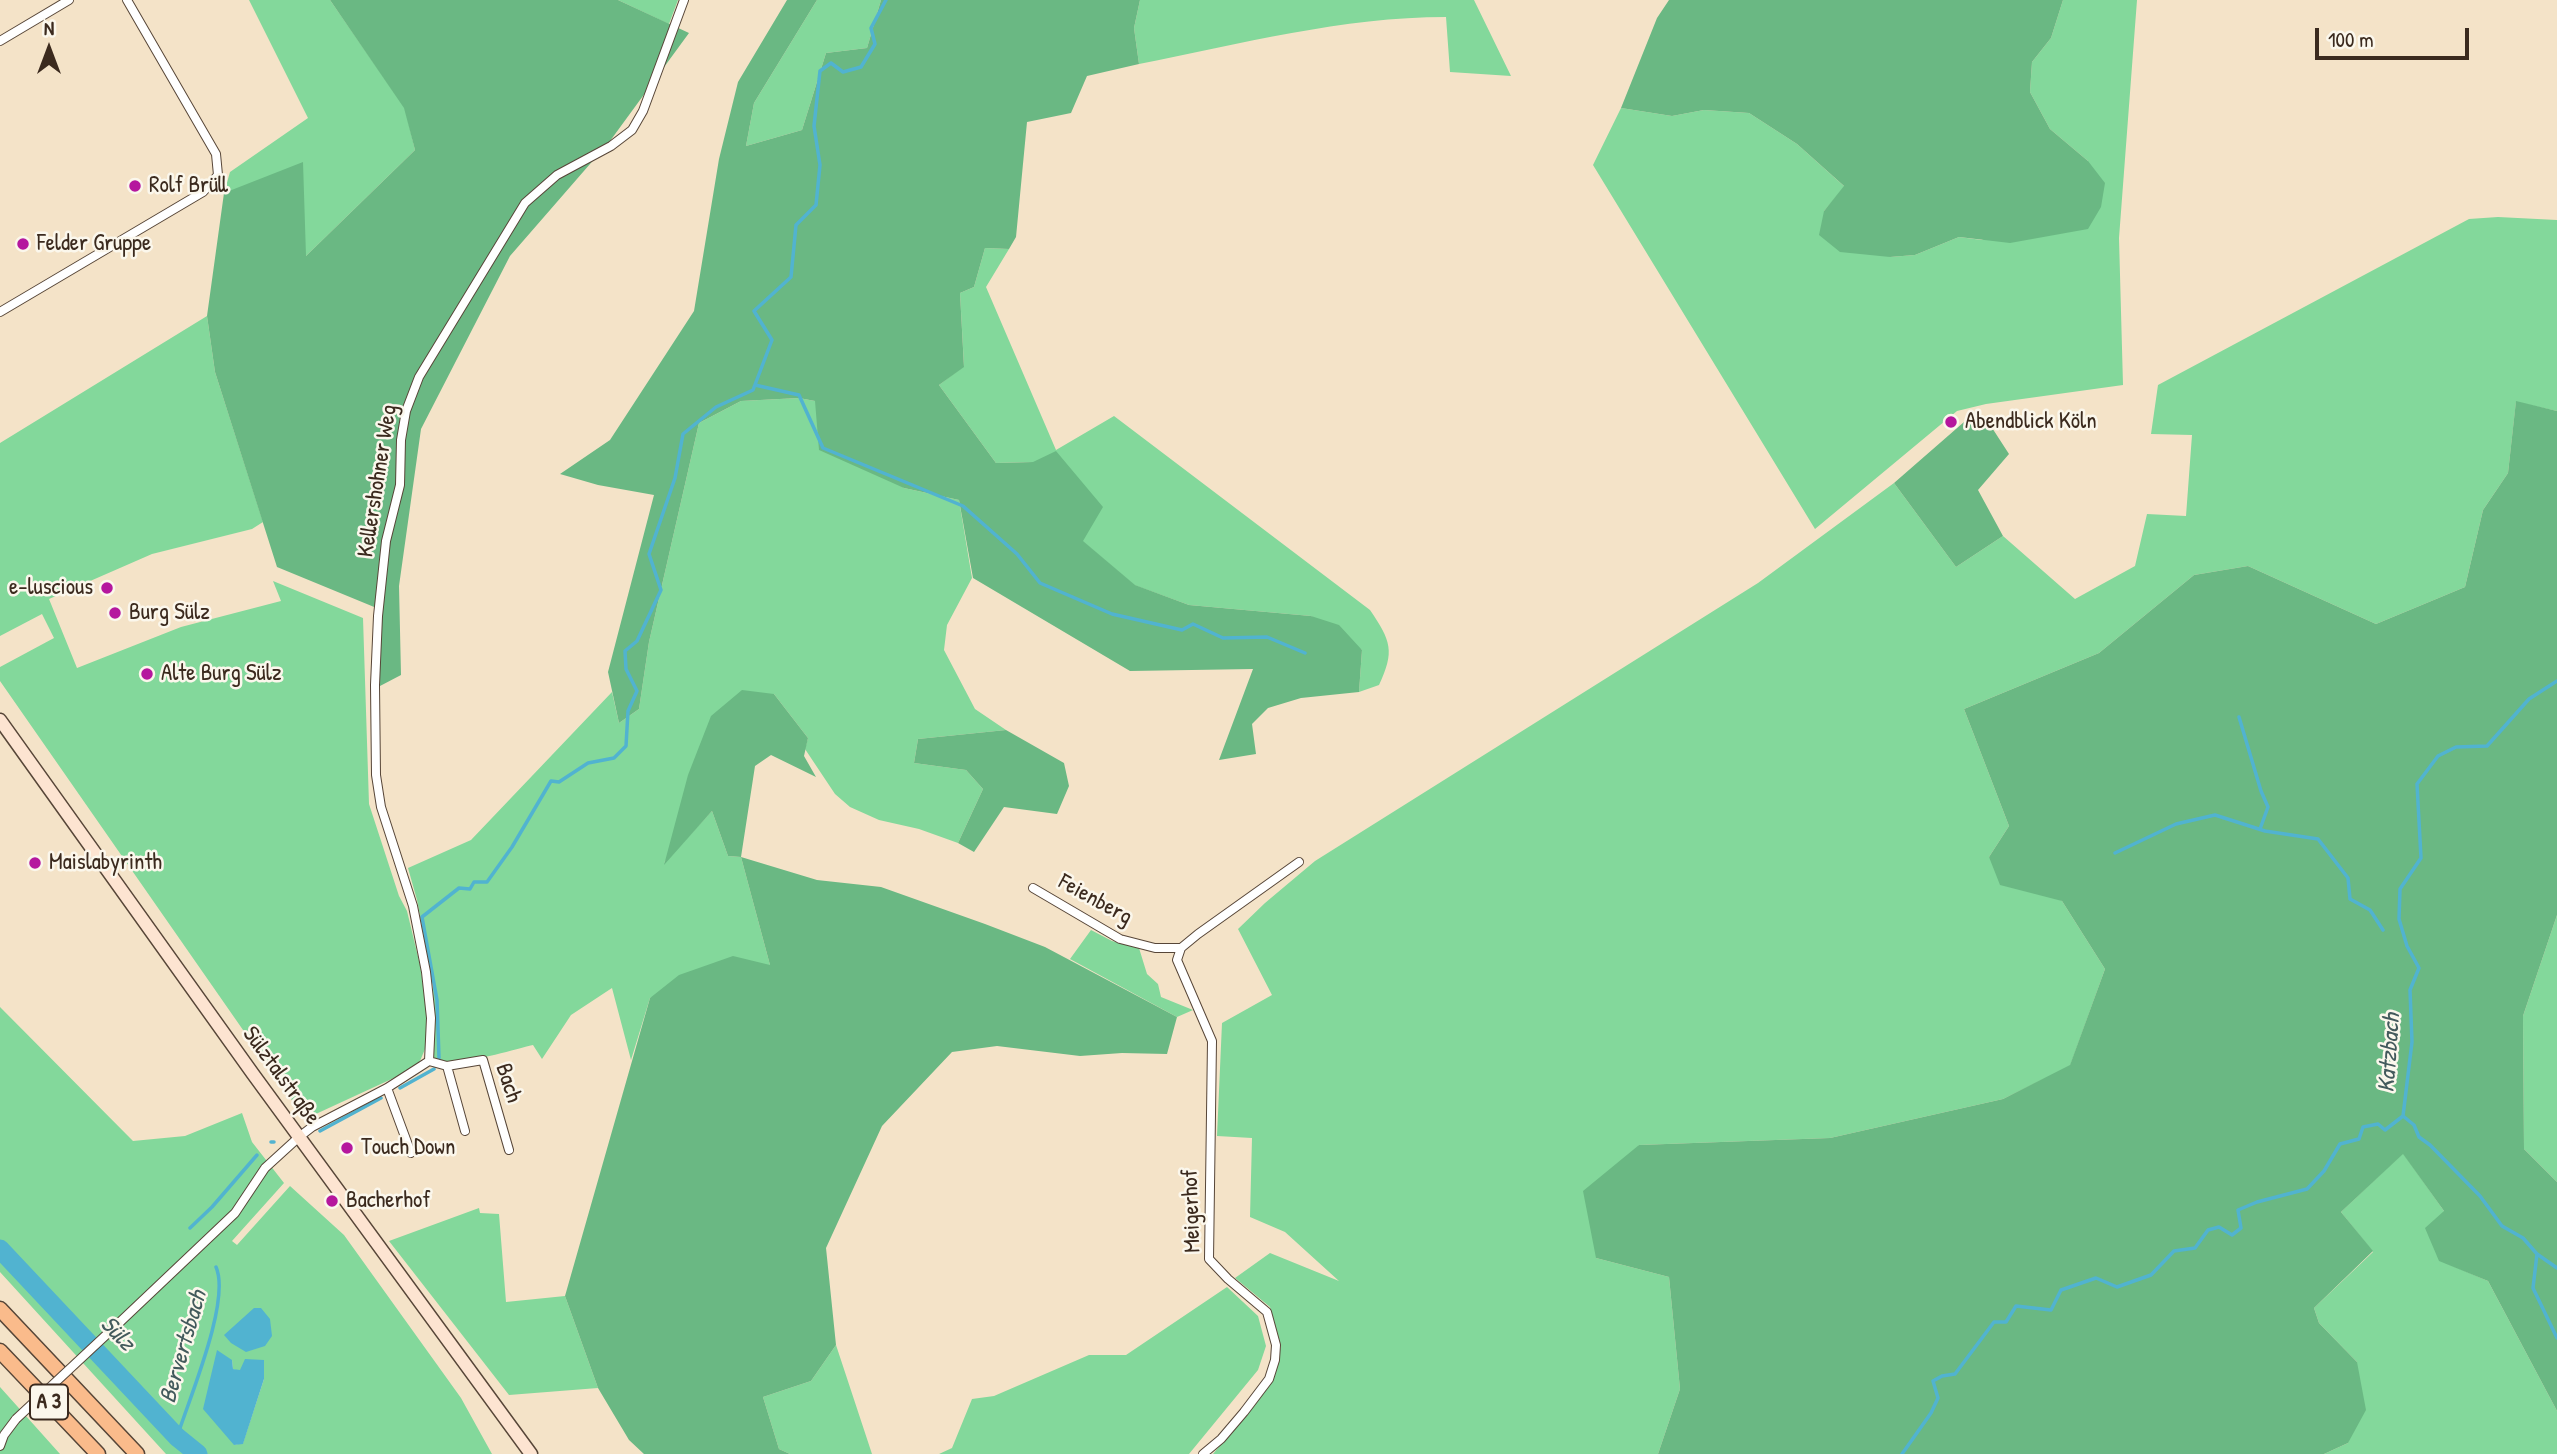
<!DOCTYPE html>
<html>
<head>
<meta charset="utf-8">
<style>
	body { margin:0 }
	#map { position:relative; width:2557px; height:1454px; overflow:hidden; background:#f4e3c8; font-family:"Patrick Hand",sans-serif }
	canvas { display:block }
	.north { position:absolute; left:14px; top:14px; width:70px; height:70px; -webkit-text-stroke:5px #fbf7ec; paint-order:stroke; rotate:0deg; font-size:19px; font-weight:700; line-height:28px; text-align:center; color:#3b2a1e }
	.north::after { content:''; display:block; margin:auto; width:24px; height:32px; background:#3b2a1e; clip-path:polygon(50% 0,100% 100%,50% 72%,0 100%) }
	.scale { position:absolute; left:2315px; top:28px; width:154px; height:32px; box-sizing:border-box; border:4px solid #3b2a1e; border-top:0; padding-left:9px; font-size:21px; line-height:24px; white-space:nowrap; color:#3b2a1e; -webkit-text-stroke:5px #fbf7ec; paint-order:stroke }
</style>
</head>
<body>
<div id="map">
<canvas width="2557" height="1454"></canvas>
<div class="north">N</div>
<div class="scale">100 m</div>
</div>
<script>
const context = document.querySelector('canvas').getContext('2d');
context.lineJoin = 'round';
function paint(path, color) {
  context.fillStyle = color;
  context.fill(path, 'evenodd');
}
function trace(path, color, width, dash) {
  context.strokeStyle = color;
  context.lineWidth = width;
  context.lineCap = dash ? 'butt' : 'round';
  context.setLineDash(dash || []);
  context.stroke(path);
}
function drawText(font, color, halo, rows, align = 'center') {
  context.font = font + ' "Patrick Hand",sans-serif';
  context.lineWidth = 5;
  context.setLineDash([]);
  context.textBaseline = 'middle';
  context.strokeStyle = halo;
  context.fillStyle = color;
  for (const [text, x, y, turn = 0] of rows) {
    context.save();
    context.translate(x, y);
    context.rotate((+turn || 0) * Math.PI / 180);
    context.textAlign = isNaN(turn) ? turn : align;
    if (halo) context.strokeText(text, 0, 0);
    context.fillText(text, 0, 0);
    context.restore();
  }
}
paint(new Path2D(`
	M249,0H330L405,108L415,150L305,257L224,193L230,172L308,118Z
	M618,0H678L669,24Z
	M817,0H881L867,48L826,53L802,130L746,146L754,103Z
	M1140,0H1474L1511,76L1450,72L1446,17C1343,17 1240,44 1139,64L1134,28Z
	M2063,0H2137L2119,238L2123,385L1986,404L1957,411L1815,529L1593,165L1621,108L1672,116L1704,110L1749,113L1797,144L1845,187L1824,211L1890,257L1915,255L1959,237L1982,240L2088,161L2050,129L2030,92L2032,62L2051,38Z
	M2498,217L2557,220V411L2516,402L2508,473L2483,510L2465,587L2376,624L2248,566L2194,575L2099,653L1964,709L2009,826L1989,857L2062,901L2105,969L2070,1066L2003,1099L1830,1138L1639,1145L1596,1258L1669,1277L1680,1389L1658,1454H1213L1272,1380L1281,1346L1270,1307L1235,1278L1270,1253L1339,1281L1285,1232L1250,1217L1252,1138L1217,1136L1222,1023L1272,995L1238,929L1265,903L1315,861L1758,583L1894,483L1956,567L2003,536L2075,599L2135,566L2147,514L2186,516L2192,435L2151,434L2158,385L2469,219Z
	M985,248L1009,249L986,287L1056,450L1114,416L1370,610C1391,641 1395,651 1379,685L1359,692L1362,650L1311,616L1189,605L1134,585L1082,541L1033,462L996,463L939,385L964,366L960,293L974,287Z
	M207,316L215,372L263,522L252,529L152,554L49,599L77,668L181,627L281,601L273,581L363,618L369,804L399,896L407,911L420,965L428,1016L425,1049L420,1061L409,1071L305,1119L0,681V667L54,638L42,614L0,636V443Z
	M799,398L815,401L904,488L959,500L972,578L947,625L944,650L975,709L1006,730L918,739L914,763L966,770L983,789L958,843L919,829L879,820L850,807L835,794L805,749L808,738L774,694L664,863L712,811L728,856L741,857L770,965L650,998L631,1060L612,988L571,1015L542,1059L533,1045C511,1050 453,1069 434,1058L433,983L417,900L408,868L471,840L612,692L619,723L639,709L649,642L699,423L741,401Z
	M2557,915V1182L2524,1149L2523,1016Z
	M1091,930L1112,941L1139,948L1147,974L1158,984L1161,997L1193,1010L1177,1017L1070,959Z
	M0,1007L133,1141L185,1136L242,1113L252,1142L284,1183L232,1241L237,1245L290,1186L344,1235L461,1398L492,1454H166L0,1272ZM232,1360L233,1369L264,1379L243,1443L234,1445Z
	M2403,1153L2444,1211L2439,1260L2488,1281L2557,1411V1454H2324L2348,1443L2357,1362L2319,1323L2314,1308L2373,1252L2341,1212Z
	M479,1208L480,1213L499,1214L506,1302L565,1296L598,1388L509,1395L389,1241Z
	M1227,1287L1258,1316L1266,1346L1258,1370L1189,1454H939L952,1448L972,1399L994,1396L1089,1355H1126Z
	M836,1345L872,1454H790L779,1449L763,1397L811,1381Z
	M0,1387L60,1454H0Z`), '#83d89b');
paint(new Path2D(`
	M330,0H618L689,33L610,141L510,256L421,429L399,586L401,675L380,686L379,609L277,567L215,372L207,316L224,193L303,162L306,256L415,150L404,108Z
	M787,0H817L754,103L746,146L802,130L826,53L867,48L881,0H1140L1134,28L1139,64L1087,76L1071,113L1027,122L1016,237L1009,249L985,248L974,287L960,293L964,367L939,385L996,463L1033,462L1056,451L1103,507L1083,541L1135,585L1189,605L1311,616L1339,625L1362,650L1359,692L1301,698L1268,708L1252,724L1256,754L1219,760L1253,669L1130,671L973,578L959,500L904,488L819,450L815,401L799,398L741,401L699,423L649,642L639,709L619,723L608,672L654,495L598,485L560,474L610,440L694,311L719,159L738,82Z
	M1669,0H2063L2051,38L2032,62L2030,92L2050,129L2088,161L2105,183L2101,207L2088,229L2010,243L1959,237L1915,255L1890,257L1840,252L1819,235L1824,211L1844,186L1797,144L1749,113L1704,110L1672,116L1621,108L1657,18Z
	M2516,401L2557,411V915L2523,1016L2524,1149L2557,1182V1411L2488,1281L2439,1261L2425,1228L2444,1211L2403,1154L2341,1212L2373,1251L2314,1308L2319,1323L2357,1362L2366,1410L2348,1443L2324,1454H1658L1680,1389L1669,1277L1596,1258L1583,1191L1639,1145L1830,1138L2003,1099L2070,1065L2105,969L2062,901L2000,885L1989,857L2009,826L1964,709L2099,653L2194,575L2248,566L2376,624L2465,587L2483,510L2508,473Z
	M1985,417L2009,454L1978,490L2003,536L1956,567L1894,483L1964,422Z
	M742,690L774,694L808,738L804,756L816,777L771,755L755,766L741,857L817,880L881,887L985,924L1045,947L1177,1017L1167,1054L1122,1053L1080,1056L997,1046L952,1052L882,1126L826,1248L836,1345L811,1381L763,1397L779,1449L790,1454H644L629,1440L598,1388L565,1296L650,998L679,975L733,956L770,965L741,857L728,856L712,811L664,865L688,775L711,716Z
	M1006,730L1064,763L1069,786L1057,814L1004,807L974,852L958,843L983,789L966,770L914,763L918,739Z`), '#6ab883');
paint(new Path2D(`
	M254,1308H261L270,1319L272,1336L265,1346L246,1352L231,1343L224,1335Z
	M217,1350L232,1360L233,1369L240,1370L245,1359L264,1360V1379L243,1444L234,1445L203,1409Z`), '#51b3d0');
trace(new Path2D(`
	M755,385L799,395L823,448L963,506L1017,554L1040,583L1112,614L1182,630L1193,624L1223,638L1267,637L1305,653
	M2239,717L2261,791L2268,807L2260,829
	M2115,853L2176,824L2215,815L2265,831L2318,839L2348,878L2350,899L2370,910L2383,930
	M439,1058L437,1000L422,917L459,888L470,889L474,882H487L512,847L551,781L559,782L588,763L614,758L626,746L628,711L637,691L626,669L625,651L637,641L661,590L649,554L675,478L683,434L716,407L753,390L772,340L754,311L791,277L796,225L816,205L820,165L814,126L820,71L831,63L843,72L861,67L875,44L871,28L886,0
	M400,1088L434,1069
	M2403,1116L2414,1125L2419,1137L2430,1145L2480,1196L2502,1226L2523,1238L2537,1254L2533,1288L2557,1338
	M320,1131L381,1098
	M271,1142H274
	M190,1228L212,1207L257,1155
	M2537,1254L2557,1268
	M177,1437C189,1399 231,1301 216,1267
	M1902,1454L1931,1413L1938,1398L1933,1381L1942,1376L1955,1374L1994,1322H2006L2016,1306L2051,1310L2061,1290L2096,1278L2117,1287L2151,1275L2174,1251L2195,1248L2208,1230L2219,1227L2232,1235L2241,1228L2238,1210L2257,1202L2307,1189L2324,1171L2340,1144L2359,1139L2363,1127L2378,1124L2385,1130L2403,1116L2412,1042L2410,990L2419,968L2407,946L2399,919L2400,889L2421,858L2417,784L2438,756L2456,747L2487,746L2529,699L2557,681`), '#51b3d0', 3.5);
trace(new Path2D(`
	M0,1249L177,1437L198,1454`), '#51b3d0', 19);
const street = new Path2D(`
	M0,41L69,0
	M0,312L203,192L218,175L216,154L127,0
	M1033,888L1120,939L1155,948H1181
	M429,1061L431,1018L426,972L413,906L381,807L376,775L375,685L378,616L386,541L400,485L401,440L406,411L419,377L525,203L557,175L611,146L632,130L643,111L684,0
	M429,1061L447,1066L483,1060L509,1150
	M447,1066L465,1131
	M387,1088L411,1153
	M120,1322L235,1213L265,1168L299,1137L312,1127L387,1088L429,1061
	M0,1446L4,1435L16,1419
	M1203,1454L1221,1439L1244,1412L1269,1379L1275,1360L1276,1345L1267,1312L1228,1279L1209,1259L1212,1041L1177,960L1181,948L1198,934L1299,862`);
const secondary = new Path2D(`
	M0,720L253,1074L531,1454`);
const highway = new Path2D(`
	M0,1309L137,1454
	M0,1351L98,1454`);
trace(street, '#574638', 10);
trace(secondary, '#574638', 15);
trace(highway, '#574638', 17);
trace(street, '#fff', 8);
trace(secondary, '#fde4d1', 12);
trace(highway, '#fabb8b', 14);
const streetBridge = new Path2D(`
	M16,1419L120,1322`);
trace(streetBridge, '#574638', 10, []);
trace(streetBridge, '#fff', 8);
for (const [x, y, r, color] of [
	[135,186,7,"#b5179e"],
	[23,244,7,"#b5179e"],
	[1951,422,7,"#b5179e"],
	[107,588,7,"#b5179e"],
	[115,613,7,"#b5179e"],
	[147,674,7,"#b5179e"],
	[35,863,7,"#b5179e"],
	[347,1148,7,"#b5179e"],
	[332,1201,7,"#b5179e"]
]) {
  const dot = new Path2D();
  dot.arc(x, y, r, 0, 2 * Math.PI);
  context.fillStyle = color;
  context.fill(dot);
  trace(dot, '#fbf7ec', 2.5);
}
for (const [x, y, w] of [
	[49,1402,38]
]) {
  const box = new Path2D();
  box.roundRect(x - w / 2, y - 17.5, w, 35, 5);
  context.fillStyle = '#fbf7ec';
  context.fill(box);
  trace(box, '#3b2a1e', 2);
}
drawText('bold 21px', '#3b2a1e', null, [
	["A 3",49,1402]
]);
drawText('23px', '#3b2a1e', '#fbf7ec', [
	["Rolf Brüll",149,186],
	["Felder Gruppe",37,244],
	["Abendblick Köln",1965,422],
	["e-luscious",93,588,"right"],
	["Burg Sülz",129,613],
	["Alte Burg Sülz",161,674],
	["Maislabyrinth",49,863],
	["Touch Down",361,1148],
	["Bacherhof",346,1201]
], 'left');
drawText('23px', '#3b2a1e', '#fbf7ec', [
	["Kellershohner Weg",378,481,-81],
	["Feienberg",1095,900,29],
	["Sülztalstraße",281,1076,54],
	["Bach",508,1083,72],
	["Meigerhof",1192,1211,-92]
]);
drawText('italic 24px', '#435a5c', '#fbf7ec', [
	["Katzbach",2390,1053,-86],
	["Sülz",117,1334,46],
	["Bervertsbach",184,1347,-74]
]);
</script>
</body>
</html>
